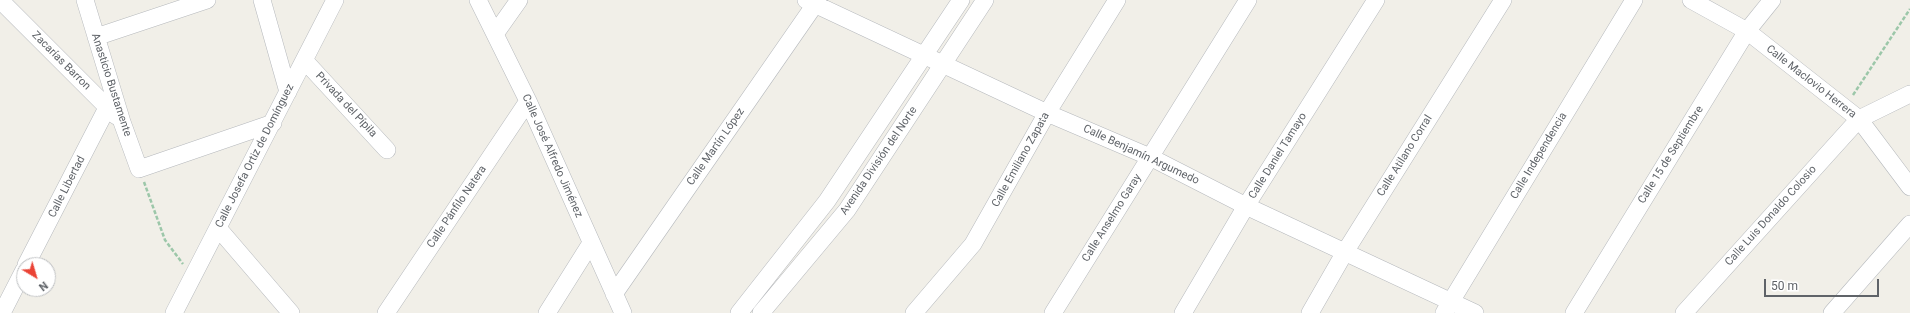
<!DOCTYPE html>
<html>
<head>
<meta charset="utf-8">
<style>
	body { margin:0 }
	#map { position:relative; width:1910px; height:313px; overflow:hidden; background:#f1efe8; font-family:Roboto,sans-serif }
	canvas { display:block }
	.north { position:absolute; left:16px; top:257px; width:40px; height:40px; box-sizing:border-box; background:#fff; border:1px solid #bfc1c3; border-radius:50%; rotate:142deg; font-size:11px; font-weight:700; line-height:16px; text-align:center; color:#5f6368 }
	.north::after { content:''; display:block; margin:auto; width:14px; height:18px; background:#ea4335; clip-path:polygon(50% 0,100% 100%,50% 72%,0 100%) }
	.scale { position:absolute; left:1764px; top:279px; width:115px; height:18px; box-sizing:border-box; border:2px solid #5f6368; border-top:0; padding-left:5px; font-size:12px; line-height:14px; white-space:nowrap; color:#5f6368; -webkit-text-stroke:3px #fff; paint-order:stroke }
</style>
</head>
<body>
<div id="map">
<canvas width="1910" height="313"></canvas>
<div class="north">N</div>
<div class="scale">50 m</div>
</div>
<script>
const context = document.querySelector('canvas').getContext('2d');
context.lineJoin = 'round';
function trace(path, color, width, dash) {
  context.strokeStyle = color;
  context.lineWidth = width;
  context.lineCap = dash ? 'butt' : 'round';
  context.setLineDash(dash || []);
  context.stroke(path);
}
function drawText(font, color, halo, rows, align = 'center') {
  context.font = font + ' Roboto,sans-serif';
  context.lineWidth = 3.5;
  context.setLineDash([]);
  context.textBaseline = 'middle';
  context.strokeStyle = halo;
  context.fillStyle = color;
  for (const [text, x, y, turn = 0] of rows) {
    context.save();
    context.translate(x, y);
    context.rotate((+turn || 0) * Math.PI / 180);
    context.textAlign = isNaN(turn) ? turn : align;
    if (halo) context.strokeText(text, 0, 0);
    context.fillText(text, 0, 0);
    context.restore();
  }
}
const minor = new Path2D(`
	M0,0L116,116
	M85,0L122,122L139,169L273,123
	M262,0L288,92
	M478,0L528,101L623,313
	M806,0L1047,113L1150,157L1246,206L1475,313
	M1691,0L1747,31L1859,119L1910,187
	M495,34L519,0
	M96,37L207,0
	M305,61L387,150
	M218,228L291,313
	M26,265L107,108
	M614,294L818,0
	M2,313L24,270
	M174,313L335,0
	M386,313L528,101
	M547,313L591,243
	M739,313L827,201L961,0
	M761,313L847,210L985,0
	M914,313L973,244L1047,113L1117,0
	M1053,313L1248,0
	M1183,313L1246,206L1376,0
	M1310,313L1345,252L1503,0
	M1444,313L1634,0
	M1574,313L1747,31L1772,0
	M1684,313L1859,119L1910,94
	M1832,313L1910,224`);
trace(minor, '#b5b8bc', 18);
trace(new Path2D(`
	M1853,95L1910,9
	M144,182L165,240L183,264`), '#9cc7a9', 2.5, [4, 2]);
trace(minor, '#fff', 17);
drawText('11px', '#5f6368', '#fff', [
	["Zacarías Barron",61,61,45],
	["Calle Maclovio Herrera",1811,82,38],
	["Anasticio Bustamente",111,85,72],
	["Privada del Pípila",346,105,47],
	["Calle Martín López",716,147,-55],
	["Calle Benjamín Argumedo",1141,155,25],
	["Calle 15 de Septiembre",1671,155,-58],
	["Calle Josefa Ortiz de Domínguez",255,156,-63],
	["Calle José Alfredo Jiménez",552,156,66],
	["Calle Daniel Tamayo",1278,156,-58],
	["Calle Atilano Corral",1405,156,-58],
	["Calle Independencia",1539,156,-59],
	["Calle Emiliano Zapata",1021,160,-61],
	["Avenida División del Norte",879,161,-56],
	["Calle Libertad",67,187,-63],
	["Calle Pánfilo Natera",457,207,-56],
	["Calle Luis Donaldo Colosio",1771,216,-48],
	["Calle Anselmo Garay",1112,218,-58]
]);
</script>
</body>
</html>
